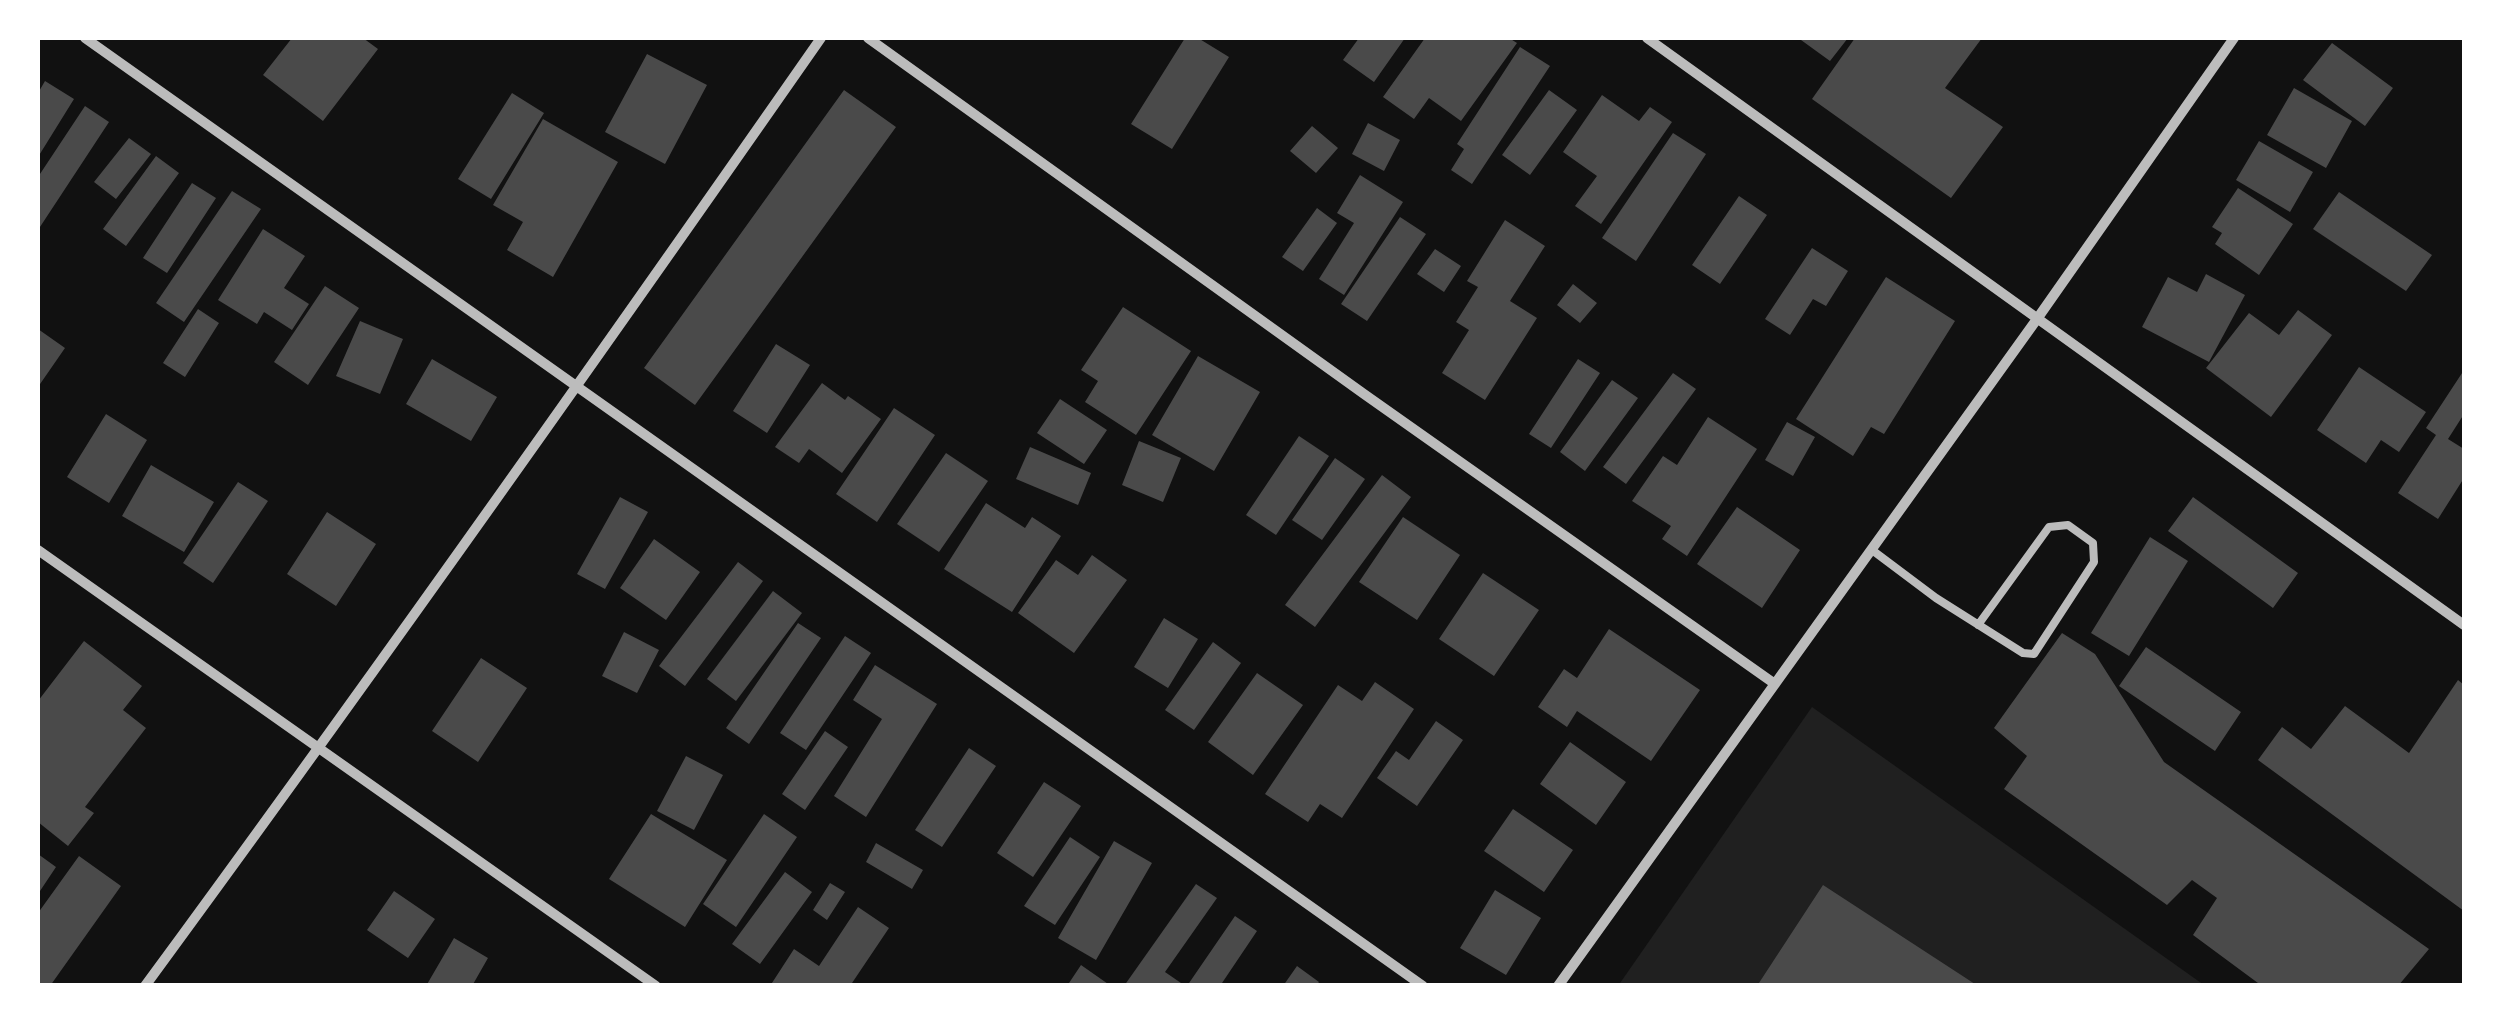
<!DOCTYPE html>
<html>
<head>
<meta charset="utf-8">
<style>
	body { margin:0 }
	#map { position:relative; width:2502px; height:1023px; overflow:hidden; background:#111; font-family:Manrope,sans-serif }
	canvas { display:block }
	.frame { position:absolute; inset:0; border:40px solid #fff; pointer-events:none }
</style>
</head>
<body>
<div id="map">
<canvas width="2502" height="1023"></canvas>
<div class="frame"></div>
</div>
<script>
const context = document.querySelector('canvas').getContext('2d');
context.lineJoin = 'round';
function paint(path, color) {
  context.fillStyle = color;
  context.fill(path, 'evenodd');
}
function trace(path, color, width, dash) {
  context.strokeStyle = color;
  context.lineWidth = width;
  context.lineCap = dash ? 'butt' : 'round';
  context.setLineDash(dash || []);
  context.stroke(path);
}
paint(new Path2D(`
	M1812,707L2204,985L1618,986Z`), '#202020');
paint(new Path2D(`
	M292,38H363L378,49L323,121L263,75Z
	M1185,38H1198L1229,57L1172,149L1131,124Z
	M1359,38H1405L1374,82L1343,60Z
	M1425,38H1509L1517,43L1461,121L1429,98L1414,119L1383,97Z
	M1803,38H1848L1830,61L1801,40Z
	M1855,38H1982L1945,88L2003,127L1951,198L1812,99Z
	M2332,43L2393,88L2365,126L2303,80Z
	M1520,47L1550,66L1472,184L1451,170L1464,149L1457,144Z
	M647,54L707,85L665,164L605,132Z
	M45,81L74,99L38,157V93Z
	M2294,88L2352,121L2326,168L2267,135Z
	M844,90L896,127L695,405L644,368Z
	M1549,90L1577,110L1530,175L1502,155Z
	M512,93L544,113L491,199L458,179Z
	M1602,95L1639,121L1650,107L1672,122L1601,224L1575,206L1597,176L1563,152Z
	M85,106L109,122L38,230V177Z
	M543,119L618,162L553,277L507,250L523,222L493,205Z
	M1368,123L1400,140L1384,171L1352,154Z
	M1312,126L1338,148L1316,173L1290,151Z
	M1673,133L1706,154L1636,261L1602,238Z
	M129,138L151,154L116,199L94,182Z
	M2259,141L2313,172L2290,212L2236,180Z
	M156,156L179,173L126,246L103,229Z
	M1360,175L1403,202L1344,295L1319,279L1354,223L1337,213Z
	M192,183L216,198L167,273L143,258Z
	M2238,188L2293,224L2259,275L2215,244L2222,233L2212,227Z
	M232,191L261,209L184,322L156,303Z
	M2339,192L2432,255L2406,291L2313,229Z
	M1739,196L1767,215L1720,284L1692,265Z
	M1317,208L1337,223L1303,271L1282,257Z
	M1400,217L1426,234L1367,321L1341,304Z
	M1505,220L1545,246L1510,301L1537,318L1485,400L1442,373L1469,330L1456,322L1478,287L1467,281Z
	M263,229L305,256L284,288L309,304L292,330L264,312L257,324L218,300Z
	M1812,248L1848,271L1826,306L1813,299L1790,335L1765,319Z
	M1435,249L1461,266L1444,292L1417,274Z
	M2206,274L2245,295L2209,362L2142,327L2168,277L2197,292Z
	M1886,277L1955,321L1884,434L1871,427L1853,456L1796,419Z
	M1573,284L1597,303L1580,323L1557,305Z
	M325,286L359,308L308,385L274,362Z
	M1123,307L1191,351L1136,435L1085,402L1098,381L1081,370Z
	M198,309L219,323L185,377L163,363Z
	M2298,310L2332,335L2271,417L2206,368L2249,313L2279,335Z
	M360,321L403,339L380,394L336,376Z
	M38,329L65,348L38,387Z
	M776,344L810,365L767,433L733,411Z
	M1198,356L1260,392L1214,471L1152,435Z
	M432,359L497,397L471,441L406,404Z
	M1578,359L1600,373L1551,448L1529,434Z
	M2359,367L2426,412L2399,452L2381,440L2366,463L2317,430Z
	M2464,370V414L2448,439L2464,449V478L2438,519L2398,493L2436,435L2426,428Z
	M1673,373L1696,389L1626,484L1603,467Z
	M1612,380L1638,398L1585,471L1560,452Z
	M822,383L845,400L848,396L881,419L842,473L809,449L799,463L775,447Z
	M1060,399L1107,430L1084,464L1037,433Z
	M894,408L935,435L877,522L836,494Z
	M106,414L147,440L109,503L67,477Z
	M1708,417L1757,449L1687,556L1662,539L1671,526L1632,501L1663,456L1677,465Z
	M1787,422L1815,437L1793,476L1765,460Z
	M1299,436L1329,456L1276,535L1246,515Z
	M1139,441L1181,458L1163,502L1122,485Z
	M1030,447L1091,473L1078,505L1016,479Z
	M946,453L988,481L939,552L897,524Z
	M1335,458L1365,479L1322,540L1292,520Z
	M151,465L214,502L184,552L122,516Z
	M1382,475L1411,497L1315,627L1285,605Z
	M238,482L268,501L213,583L183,563Z
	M620,497L648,512L605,589L577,574Z
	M2193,497L2298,573L2273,608L2168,531Z
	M986,503L1025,528L1032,517L1061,536L1012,612L944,569Z
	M1737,507L1800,550L1762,608L1697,564Z
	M327,512L376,544L336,606L287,574Z
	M1403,517L1460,555L1417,620L1359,582Z
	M2150,537L2188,561L2129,656L2091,633Z
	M654,539L700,572L666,620L620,588Z
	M1092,555L1127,580L1074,653L1018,613L1056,560L1078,575Z
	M738,562L763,581L685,686L659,666Z
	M1483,573L1539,610L1494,676L1439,639Z
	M773,591L802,613L736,701L707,679Z
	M1164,618L1198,639L1168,688L1134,667Z
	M798,623L821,638L749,744L726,728Z
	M1609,629L1700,690L1651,761L1577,711L1567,727L1538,707L1564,669L1577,678Z
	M624,632L659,650L637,693L602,676Z
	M2062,633L2095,654L2164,762L2429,949L2398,986H2262L2193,935L2217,898L2192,880L2167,905L2004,789L2027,756L1994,728Z
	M845,636L871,653L806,750L780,733Z
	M84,641L142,686L123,710L146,728L85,807L94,813L68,846L38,822V701Z
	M1213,642L1241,663L1194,730L1165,710Z
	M2146,647L2241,712L2215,751L2119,686Z
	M481,658L527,688L478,762L432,731Z
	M875,665L937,704L866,817L834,796L882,719L853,700Z
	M1257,673L1303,705L1253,775L1208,742Z
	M2458,680L2464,685V911L2258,760L2282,727L2311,749L2345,706L2409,753Z
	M1375,682L1414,709L1342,818L1320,804L1308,822L1265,794L1338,685L1362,701Z
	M1436,721L1463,740L1417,806L1377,778L1396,751L1409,760Z
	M825,731L848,747L805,810L782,794Z
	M1570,742L1626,782L1596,825L1540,784Z
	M969,748L996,766L942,847L915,830Z
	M686,756L723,775L694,830L657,811Z
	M1044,782L1081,806L1033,877L997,853Z
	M1513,809L1573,850L1544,892L1484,851Z
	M651,814L727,860L685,927L609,879Z
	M764,814L797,837L736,927L703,904Z
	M1070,837L1100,857L1055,925L1024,906Z
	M1114,841L1152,863L1096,960L1058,938Z
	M876,843L923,870L912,889L866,862Z
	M38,854L56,867L38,894Z
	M79,856L121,886L50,986H38V913Z
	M785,872L812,892L760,964L732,944Z
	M830,883L845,892L827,920L813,910Z
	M1196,884L1217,898L1165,972L1181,983L1179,986H1124Z
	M1823,885L1978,986H1757Z
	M1495,890L1541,918L1506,975L1460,948Z
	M394,891L435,919L408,958L367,930Z
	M858,907L889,928L850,986H770L794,949L819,966Z
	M1235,916L1257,931L1220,986H1187Z
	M454,938L488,958L472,986H426Z
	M1081,965L1111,986H1067Z
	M1297,966L1319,982L1316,986H1283Z`), '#4a4a4a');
trace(new Path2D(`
	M1872,550L1936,598L2023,653L2034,654L2094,562L2093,543L2068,525L2049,527L1978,625`), '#bcbcbc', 8);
trace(new Path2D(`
	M85,38L1423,986
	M868,38L1364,394L1775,684
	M1647,38L2464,625
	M38,550L656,986
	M145,986C375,673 599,356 821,38
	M1558,986L2037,319L2234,38`), '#bcbcbc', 10);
</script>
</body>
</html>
